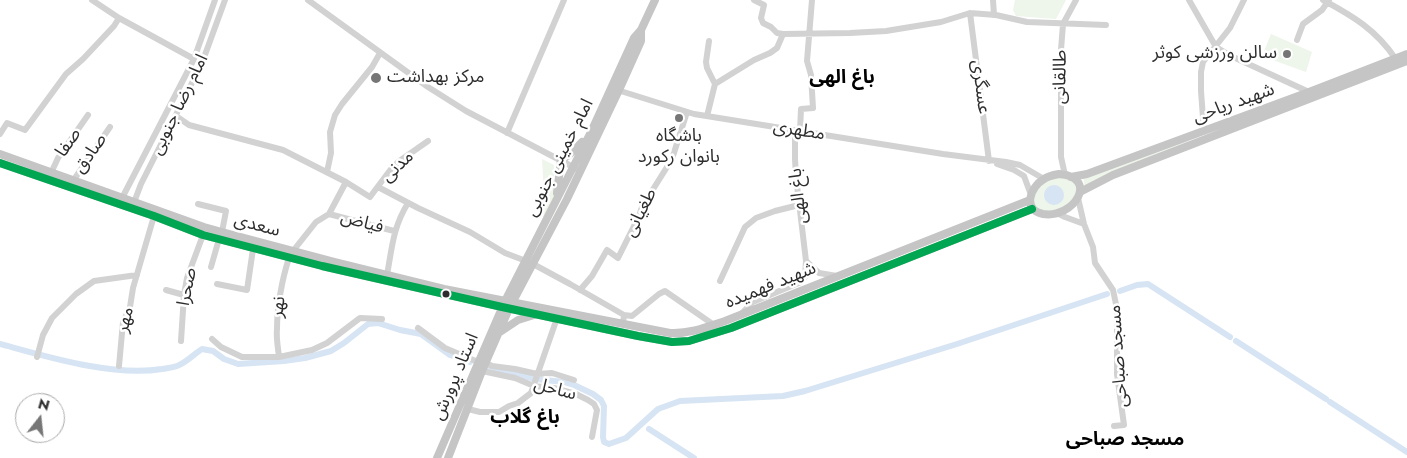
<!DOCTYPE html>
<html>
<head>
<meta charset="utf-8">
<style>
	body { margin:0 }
	#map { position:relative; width:1407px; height:458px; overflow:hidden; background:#fff; font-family:Jost,sans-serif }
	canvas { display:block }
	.north { position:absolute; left:15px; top:393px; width:50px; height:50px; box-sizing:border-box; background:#fff; border:1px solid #ababab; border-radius:50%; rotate:16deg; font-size:14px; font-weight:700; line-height:20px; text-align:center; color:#2d2d2d }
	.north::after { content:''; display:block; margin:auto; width:18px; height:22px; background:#767676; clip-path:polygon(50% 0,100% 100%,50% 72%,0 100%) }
</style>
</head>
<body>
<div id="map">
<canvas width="1407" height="458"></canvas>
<div class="north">N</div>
</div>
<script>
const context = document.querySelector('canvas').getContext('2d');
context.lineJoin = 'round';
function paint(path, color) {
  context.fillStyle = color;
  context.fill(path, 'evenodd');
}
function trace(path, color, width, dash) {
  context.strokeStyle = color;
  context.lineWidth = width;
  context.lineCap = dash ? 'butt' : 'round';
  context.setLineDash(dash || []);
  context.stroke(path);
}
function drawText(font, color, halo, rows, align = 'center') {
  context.font = font + ' Jost,"Noto Sans Arabic",sans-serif';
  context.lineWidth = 5;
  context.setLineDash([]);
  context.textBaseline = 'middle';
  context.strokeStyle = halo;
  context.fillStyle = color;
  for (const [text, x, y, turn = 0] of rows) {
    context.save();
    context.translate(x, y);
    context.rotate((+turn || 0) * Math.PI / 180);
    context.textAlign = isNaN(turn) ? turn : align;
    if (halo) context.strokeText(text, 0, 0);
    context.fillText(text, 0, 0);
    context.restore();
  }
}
paint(new Path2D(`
	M1015,0H1066L1056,19L1016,16L1013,10Z
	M1271,34L1312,52L1306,72L1262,56Z
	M1187,139L1189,141L1118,171L1085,187L1083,177Z
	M542,159L554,165V199L543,222L544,194Z
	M1057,177L1072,178L1078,187L1076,195L1062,210L1040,212L1034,208L1033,194L1044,181Z`), '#eef5ea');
paint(new Path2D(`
	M1044 195a10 10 0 1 1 20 0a10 10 0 1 1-20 0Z`), '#d6e4f3');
trace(new Path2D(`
	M1120,291L1137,285L1148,284L1230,337
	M1236,341L1326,399
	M0,344C48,357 113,377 162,369C167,368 172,368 177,366C186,363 194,354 202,349L213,351L224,359L238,364L284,361L305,358L331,351L344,343L368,324L378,323L400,330L421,334L450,355L470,362
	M486,368L493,370L517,374L535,379L564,382L574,385L593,394L601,400L604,406L603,437L604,442L609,444L626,438L658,409L680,401L783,396L805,391L957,344L1107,294
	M1330,402L1407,452
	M649,429L694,458`), '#d6e4f3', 6);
trace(new Path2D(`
	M92,0L119,18L194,59
	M308,0L428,87L466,111L577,169
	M754,0L764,5L761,18L763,23L771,27L777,33L783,34L850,33L886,31L941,22L970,13L996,15L1027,22L1106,25
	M993,0L994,15
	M1189,0L1216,47L1231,56L1309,92
	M1323,0C1353,16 1376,30 1395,58
	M970,13L989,161
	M1297,40L1303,24L1322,10L1329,0
	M715,84L754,60L770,53L777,48L783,34
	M611,88L694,114L943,154L1006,162L1020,165L1044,179
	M176,116L189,125L283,150L346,182L370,197L391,169L398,162L428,141
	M707,116L715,84L707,68L706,62L709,41
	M800,131L801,109L813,108L811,75L807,61L812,0
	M1204,131L1201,91V72L1203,62L1230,28L1244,0
	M507,133L564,0
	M0,134L7,123L25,130L66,74L83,59L114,26L119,18
	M997,164L1014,170L1024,176L1031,195
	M327,172L331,153L330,132L335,115L342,104L372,67L380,53
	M51,173L58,158L88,115
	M1065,175L1061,157V50L1063,24L1076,0
	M73,181L110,127
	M378,187L418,208L470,232L505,253L526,261
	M1078,198L1084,224L1093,247L1095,263L1113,290L1117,309V374L1124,425L1114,426
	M120,202L194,59L215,0
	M198,204L226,211L222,232
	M133,205L141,184L202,63L225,0
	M1057,213L1065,217L1084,224
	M329,214L394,231
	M293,251L316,222L329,214L346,182
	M806,261L819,273L837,276
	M533,264L570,284L624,315L623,324
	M211,267L219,239
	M387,275C392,248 393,227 408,203
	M720,281L745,227L756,218L775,211L799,205
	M217,284L247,290L253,249
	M166,290L184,295
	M580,290L592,276L607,250L618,258L639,216L642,207L672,159L687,112
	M742,313L753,302L801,282L805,277L806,261L796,177L795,159V130
	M624,315L632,316L659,294L665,291L714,325
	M418,328L445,348L478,362
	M212,339L221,347L242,357H279L312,350L327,343L360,318L382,319
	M181,341L184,295L187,278L203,235
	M37,357L43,335L52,318L76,294L94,281L137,275
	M279,357C278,347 276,338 277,329C277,307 282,279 289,258
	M486,363L492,366L515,369L537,374L552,373L574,380
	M119,366L123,322L130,307L133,288L154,216
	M482,371L515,378L534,386L554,388L576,394L588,400L594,404L597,410L592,437
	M468,409L480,412H499L509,406L518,403L531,393L557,318`), '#d2d2d2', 6);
trace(new Path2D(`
	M0,154L204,227L222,232L335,262L444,289L670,333C690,334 707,327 725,321L1030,200
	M0,163L154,216L203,235L322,266L502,307L638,336L672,342L689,341L731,328L1032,209
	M1059,174C1100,177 1074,219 1043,214C1022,210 1030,187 1044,179C1048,176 1053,175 1059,174Z
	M1071,177L1087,174L1309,92L1407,54
	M1080,192L1113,175L1407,61
	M557,193L561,160L569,155L582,142
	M500,332L518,320L534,315
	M437,458L505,301L592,130L634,38L641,30L655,0
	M448,458L482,371L509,309L567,199L619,90L641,41V30`), '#c5c5c5', 8);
trace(new Path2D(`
	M0,163L154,216L203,235L322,266L502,307L638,336L672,342L689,341L731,328L1032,209`), '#00a651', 8);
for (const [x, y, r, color] of [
	[1287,54,5,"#767676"],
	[376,78,6,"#767676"],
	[679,118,5,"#767676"],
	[446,294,4.5,"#2d2d2d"]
]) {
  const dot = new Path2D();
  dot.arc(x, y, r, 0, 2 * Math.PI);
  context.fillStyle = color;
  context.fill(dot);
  trace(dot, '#fff', 2);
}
drawText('18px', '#2d2d2d', '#fff', [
	["سالن ورزشی کوثر",1277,54],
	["مرکز بهداشت",387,78,"left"],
	["باشگاه",679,137,"center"],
	["بانوان رکورد",679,158,"center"]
], 'right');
drawText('18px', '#2d2d2d', '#fff', [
	["طالقانی",1061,77,-89],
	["عسگری",980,87,83],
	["شهید ریاحی",1234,104,-20],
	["امام رضا جنوبی",180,105,-64],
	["مطهری",799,131,9],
	["صفا",69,143,-56],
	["صادق",91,154,-56],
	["امام خمینی جنوبی",560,158,-63],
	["مدنی",398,167,-43],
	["باغ الهی",799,196,-96],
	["طغیانی",641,213,-63],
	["فیاض",362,223,15],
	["سعدی",257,226,15],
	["شهید فهمیده",771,286,-22],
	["صحرا",188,287,-79],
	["نهر",279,307,-83],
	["مهر",126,320,-76],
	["مسجد صباحی",1119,356,-94],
	["استاد پرورش",456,377,-67],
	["ساحل",555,390,15]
]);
drawText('bold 19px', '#000', '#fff', [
	["باغ الهی",842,78],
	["باغ گلاب",525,418],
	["مسجد صباحی",1125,440]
]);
</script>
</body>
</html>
